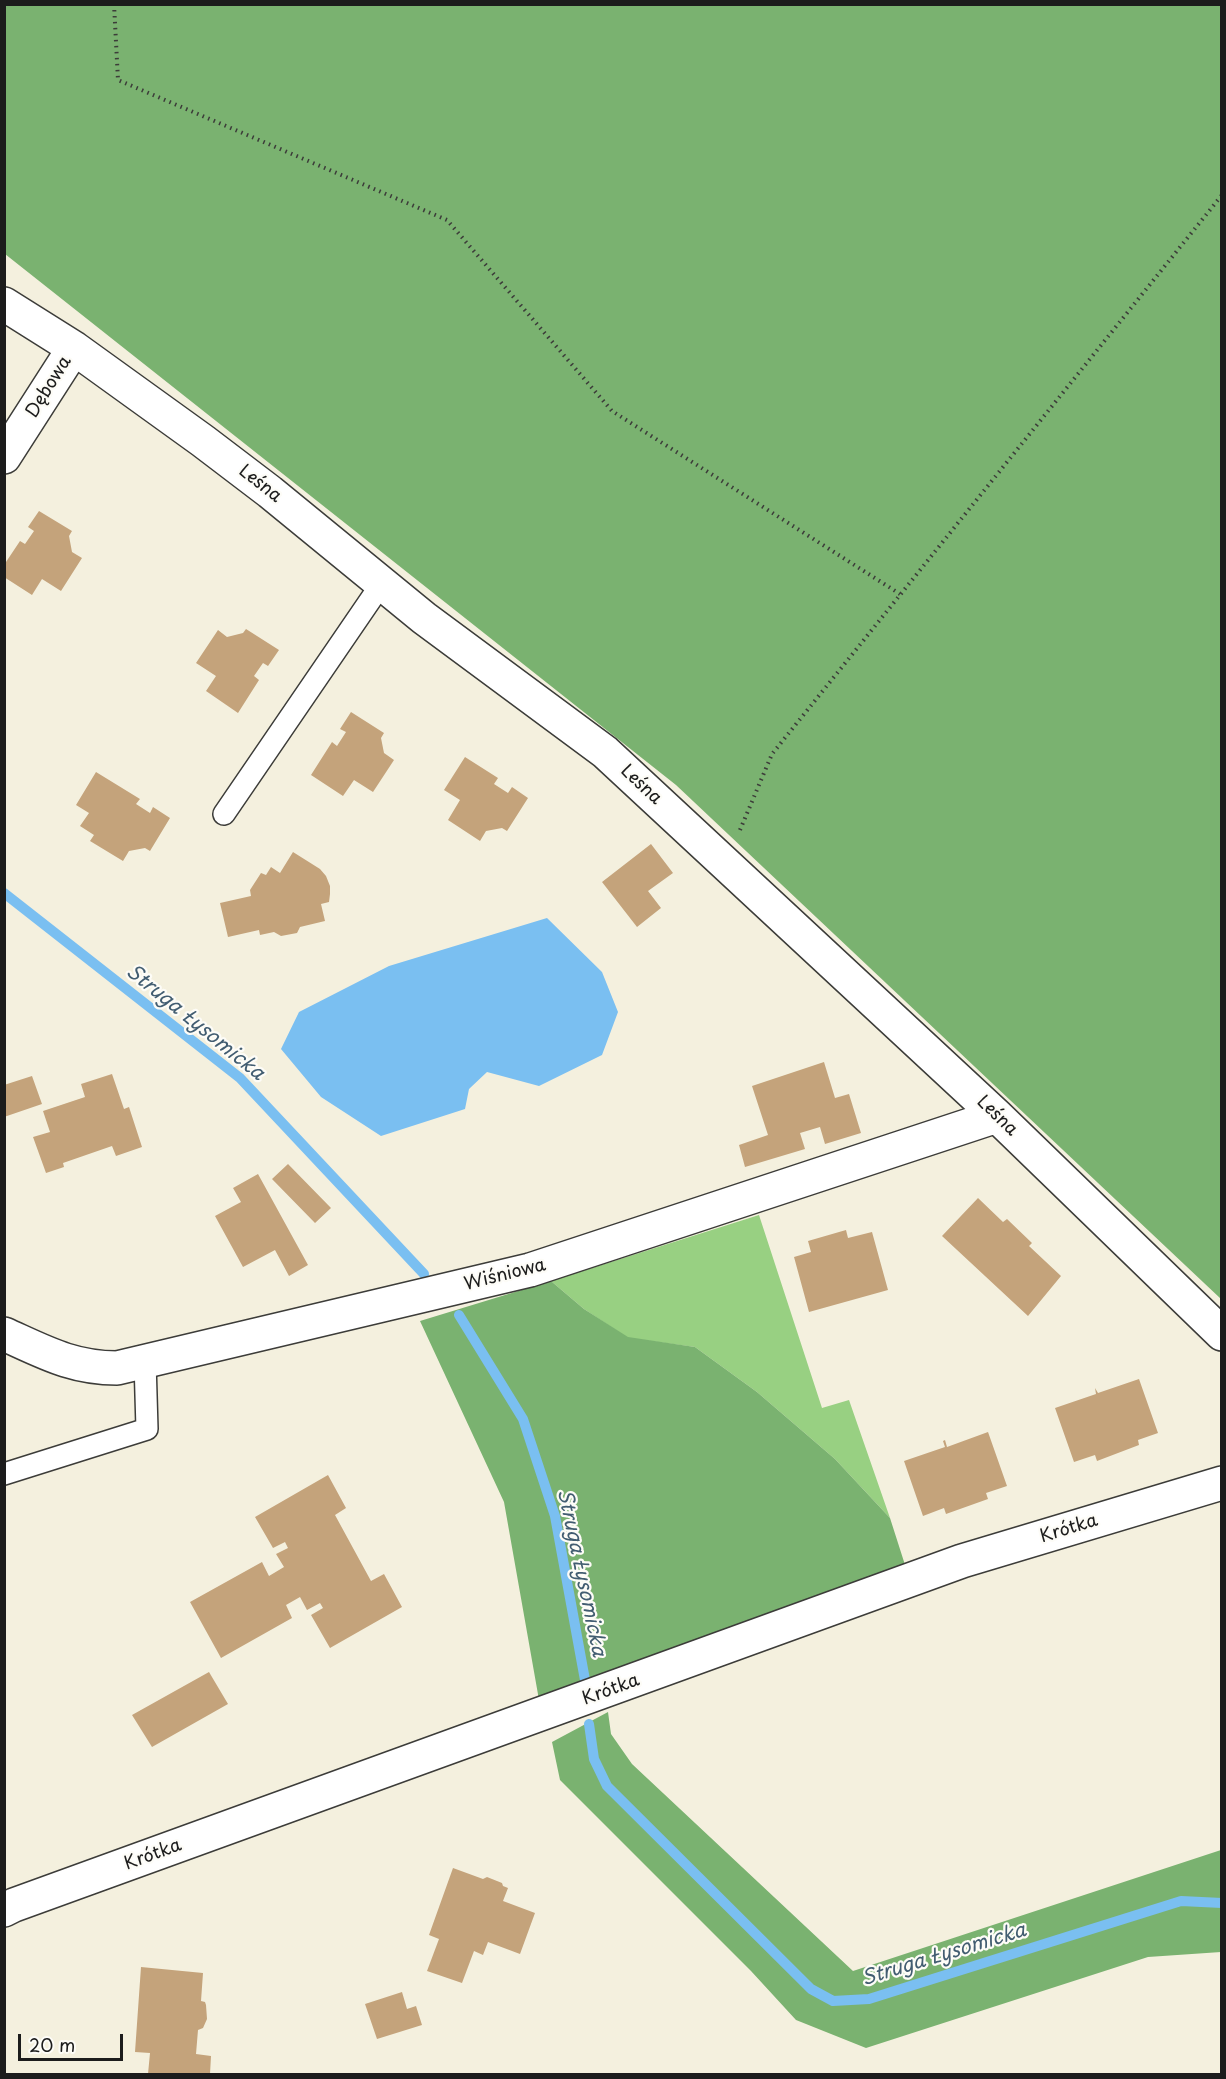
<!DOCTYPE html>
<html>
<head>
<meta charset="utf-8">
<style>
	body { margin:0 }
	#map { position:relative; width:1226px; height:2079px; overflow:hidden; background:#f4f0de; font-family:"Playpen Sans",sans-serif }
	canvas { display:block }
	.frame { position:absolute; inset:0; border:6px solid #1c1c1c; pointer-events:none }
	.scale { position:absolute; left:18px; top:2034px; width:105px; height:27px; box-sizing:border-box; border:3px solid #1c1c1c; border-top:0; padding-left:8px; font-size:18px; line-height:21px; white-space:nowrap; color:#1c1c1c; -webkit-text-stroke:4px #fdfcf7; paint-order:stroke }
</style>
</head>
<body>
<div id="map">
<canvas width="1226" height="2079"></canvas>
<div class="frame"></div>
<div class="scale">20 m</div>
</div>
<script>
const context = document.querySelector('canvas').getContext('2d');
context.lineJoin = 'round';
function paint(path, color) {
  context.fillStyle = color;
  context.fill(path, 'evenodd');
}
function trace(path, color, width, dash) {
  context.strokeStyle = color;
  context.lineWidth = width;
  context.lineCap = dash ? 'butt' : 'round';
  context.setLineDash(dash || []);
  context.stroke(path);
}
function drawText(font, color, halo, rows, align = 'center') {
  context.font = font + ' "Playpen Sans",sans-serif';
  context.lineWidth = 4.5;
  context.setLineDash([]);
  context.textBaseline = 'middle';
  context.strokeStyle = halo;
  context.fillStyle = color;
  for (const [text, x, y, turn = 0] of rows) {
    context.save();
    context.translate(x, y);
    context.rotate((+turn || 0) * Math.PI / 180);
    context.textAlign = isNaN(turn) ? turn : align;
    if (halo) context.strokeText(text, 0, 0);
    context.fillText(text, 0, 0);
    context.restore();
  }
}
paint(new Path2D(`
	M759,1215L822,1408L849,1400L890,1518L835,1459L757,1392L695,1347L628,1338L584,1309L551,1281Z`), '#98d082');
paint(new Path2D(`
	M4,5H1221V1299L676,785L5,254Z
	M551,1281L584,1309L628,1337L695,1347L757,1392L835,1459L890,1518L906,1568L539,1700L504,1502L420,1321Z
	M608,1712L611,1734L632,1764L853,1971L1221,1850V1952L1148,1957L866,2048L796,2020L751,1971L560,1780L552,1742Z`), '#7ab270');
paint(new Path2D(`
	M547,918L602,972L618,1012L602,1055L539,1086L487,1072L469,1089L465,1109L381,1136L321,1097L281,1049L299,1012L389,966Z`), '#7abff1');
trace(new Path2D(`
	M4,893L240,1078L424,1274
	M459,1315L523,1419L555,1516L585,1680
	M589,1724L594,1759L607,1786L811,1989L833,2001L869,1999L1181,1901L1222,1903`), '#7abff1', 10);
paint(new Path2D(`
	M39,511L72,531L69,536L72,552L82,558L61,591L42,579L32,595L4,577V565L20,541L25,544L34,531L28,527Z
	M246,629L279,650L268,666L263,663L254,676L259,680L238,713L206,691L216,676L196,663L218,630L227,637L243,633Z
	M351,712L384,733L381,738L384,753L394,760L373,792L354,780L343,796L311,775L332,742L337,746L346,732L340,729Z
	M465,757L498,778L494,784L508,793L512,787L528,798L507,831L502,828L486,831L480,841L448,820L460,800L444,790Z
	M96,772L140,799L136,804L150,813L153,807L170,818L150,851L145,848L129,851L123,861L90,841L94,835L80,826L89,813L76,805Z
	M651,844L673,873L648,891L661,908L637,927L602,882Z
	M293,852L320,869L326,876L330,886V894L329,902L321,904L325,921L300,927L297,933L281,936L274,932L260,935L259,930L228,937L220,903L251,896L250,890L261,873L266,875L271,867L280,873Z
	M824,1062L835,1098L849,1094L861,1133L825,1144L820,1127L800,1133L805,1149L745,1167L739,1145L768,1135L752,1086Z
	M112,1074L124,1109L129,1107L142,1147L116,1156L112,1146L63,1163L64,1167L46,1173L33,1137L50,1132L43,1111L85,1097L81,1084Z
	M32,1076L42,1104L4,1117V1085Z
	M288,1164L331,1208L315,1223L272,1179Z
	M258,1174L308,1265L289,1276L275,1250L243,1267L215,1216L241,1202L233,1188Z
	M978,1198L1003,1222L1007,1219L1032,1243L1029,1246L1061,1276L1028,1316L942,1236Z
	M846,1230L848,1238L872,1232L888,1290L809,1312L794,1257L811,1252L808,1241Z
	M1139,1379L1158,1433L1138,1440L1139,1445L1097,1461L1095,1455L1074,1462L1055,1408L1096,1394L1095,1388L1098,1393Z
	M988,1432L1007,1486L986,1493L988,1499L946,1514L944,1508L923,1516L904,1461L945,1447L943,1441L945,1440L947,1447Z
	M328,1475L346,1508L335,1515L371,1581L384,1574L402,1607L330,1648L311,1615L323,1608L320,1603L307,1610L300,1597L286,1605L292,1618L221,1658L190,1602L262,1562L269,1576L284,1567L276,1554L288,1548L285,1542L273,1548L255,1517Z
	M209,1672L228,1704L152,1747L132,1715Z
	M453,1868L483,1879L487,1877L502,1883L503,1886L508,1888L503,1901L535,1913L520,1954L488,1942L483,1955L474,1951L462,1983L427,1971L439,1939L429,1935Z
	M141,1967L203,1973L201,2001L205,2002L206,2005L207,2019L203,2028L198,2030L196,2054L211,2056L210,2074H148L150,2053L135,2052Z
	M402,1992L407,2009L416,2006L422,2025L377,2039L365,2004Z`), '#c4a37b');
const service = new Path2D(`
	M224,814L382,583
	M4,1474L147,1429L145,1361`);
const minor = new Path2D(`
	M4,304L74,348L203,441L270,492L424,618L605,752L997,1116L1222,1334
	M4,457L74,348
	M4,1334C44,1352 72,1368 117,1368L530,1270L997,1116
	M4,1910L14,1905L962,1561L1222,1483`);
trace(service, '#3c3c39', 24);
trace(minor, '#3c3c39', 36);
trace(new Path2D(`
	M114,4L118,80L447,220L612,411L900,594
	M740,830L772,754L1222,195`), '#3c3c39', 4, [1.5, 4.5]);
trace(service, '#fff', 21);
trace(minor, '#fff', 33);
drawText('18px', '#1c1c1c', '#fdfcf7', [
	["Dębowa",49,387,-58],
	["Leśna",260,484,38],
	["Leśna",641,785,43],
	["Leśna",997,1116,44],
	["Wiśniowa",505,1275,-14],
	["Krótka",1069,1529,-17],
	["Krótka",611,1690,-20],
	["Krótka",153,1855,-20]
]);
drawText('italic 20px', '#425d71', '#fdfcf7', [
	["Struga Łysomicka",195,1023,39],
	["Struga Łysomicka",581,1573,78],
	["Struga Łysomicka",944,1955,-17]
]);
</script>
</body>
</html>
